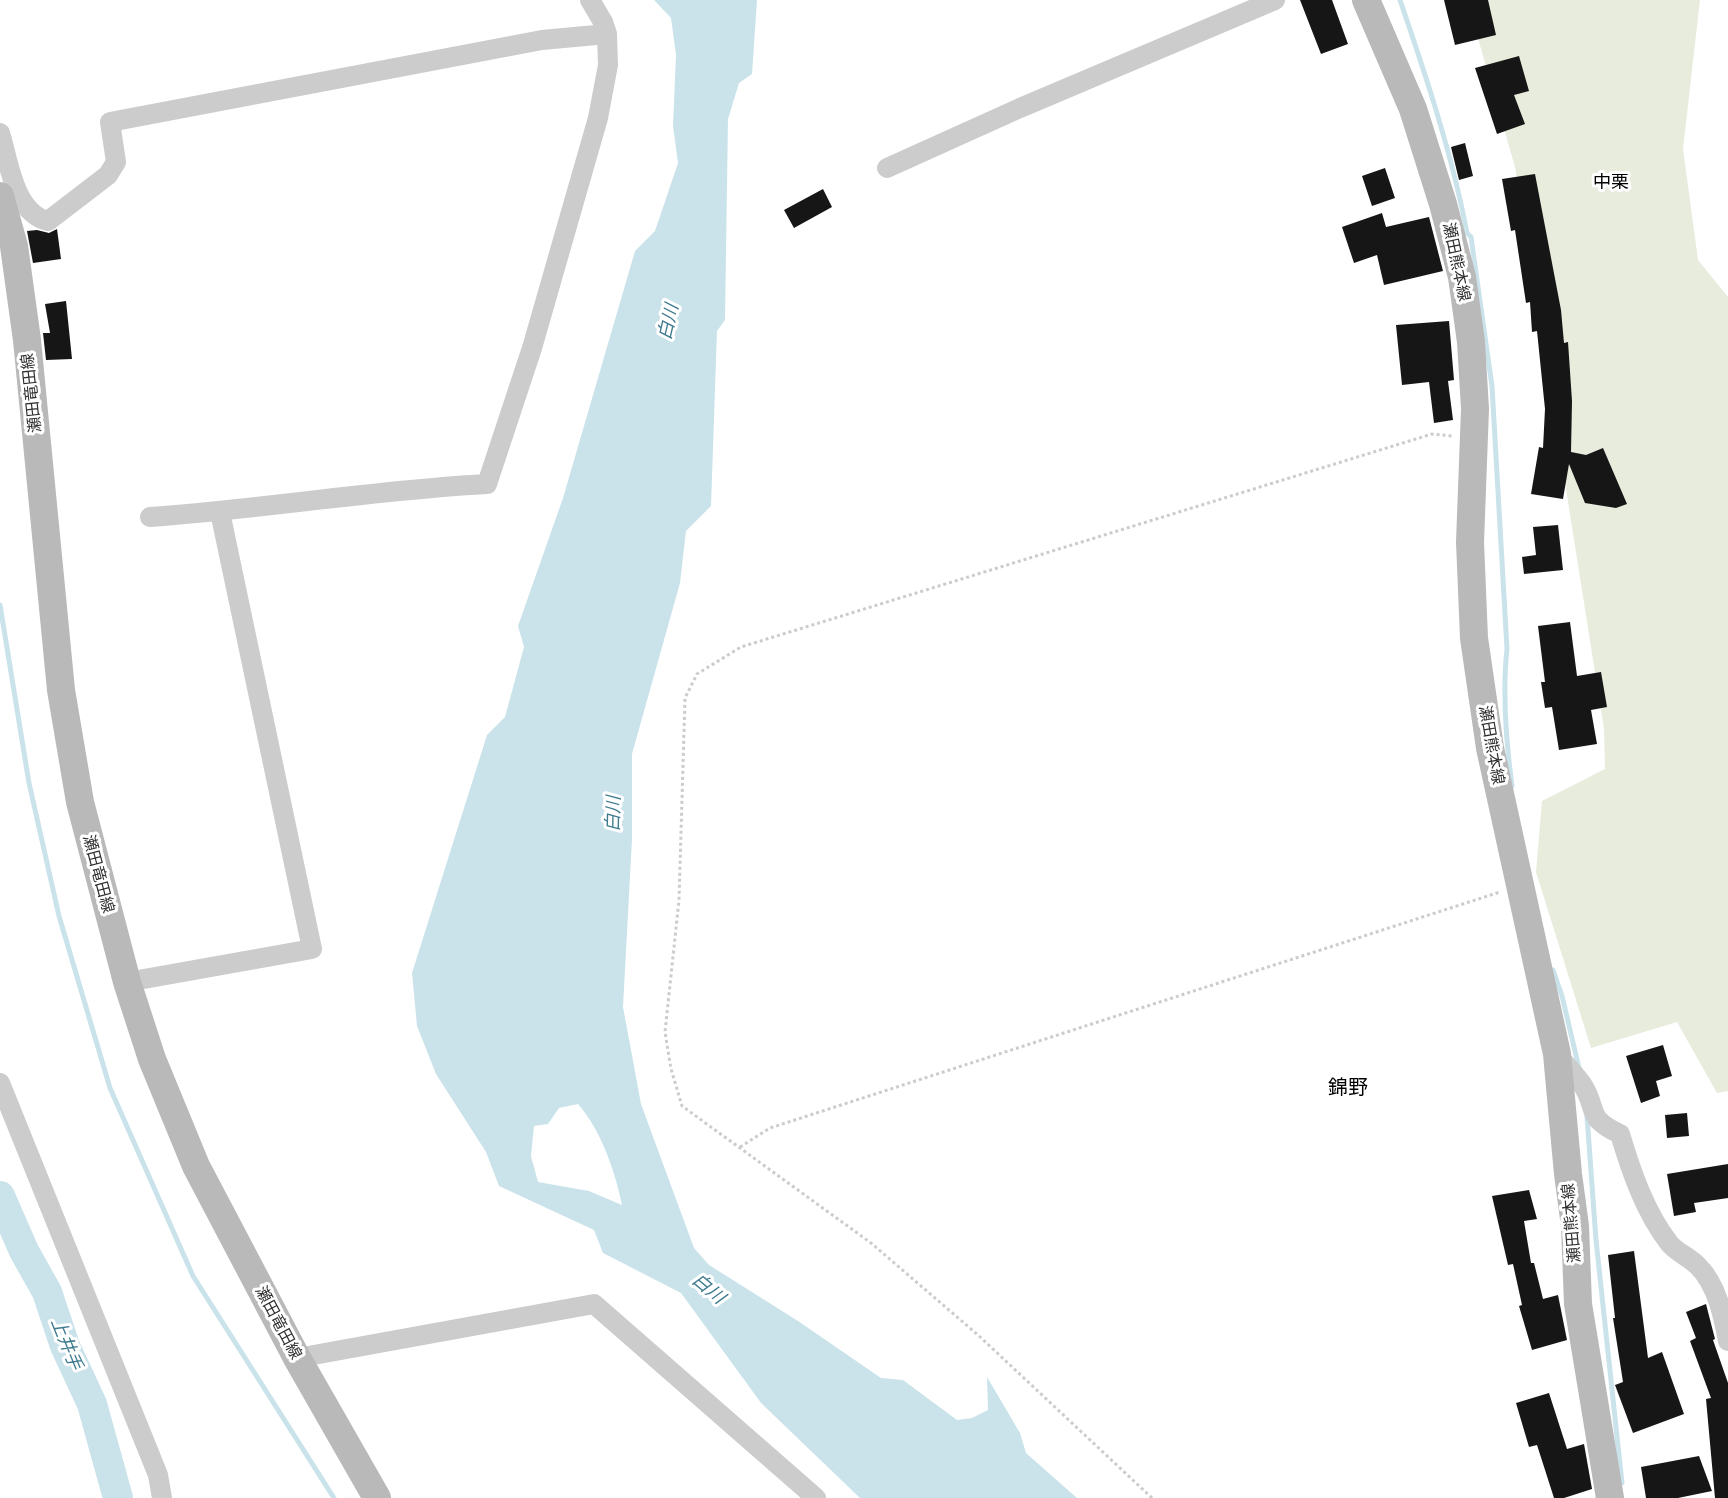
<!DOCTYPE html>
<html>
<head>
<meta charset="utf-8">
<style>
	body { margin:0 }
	canvas { display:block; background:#fff }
</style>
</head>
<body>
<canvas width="1728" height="1498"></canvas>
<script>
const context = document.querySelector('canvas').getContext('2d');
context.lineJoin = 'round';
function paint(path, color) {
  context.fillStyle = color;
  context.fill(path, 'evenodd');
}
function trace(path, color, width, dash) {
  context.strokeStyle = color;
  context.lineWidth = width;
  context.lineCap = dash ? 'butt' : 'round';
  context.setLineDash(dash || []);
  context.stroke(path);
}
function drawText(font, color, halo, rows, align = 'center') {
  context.font = font + ' "IBM Plex Sans","Noto Sans JP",sans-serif';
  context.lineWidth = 6;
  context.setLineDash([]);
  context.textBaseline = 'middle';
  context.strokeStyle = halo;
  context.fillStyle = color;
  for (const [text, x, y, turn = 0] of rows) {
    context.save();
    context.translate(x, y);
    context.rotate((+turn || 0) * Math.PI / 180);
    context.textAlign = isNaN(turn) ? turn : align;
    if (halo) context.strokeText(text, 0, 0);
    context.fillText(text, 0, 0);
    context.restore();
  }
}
paint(new Path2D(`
	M1467,0H1700L1683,149L1698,260L1728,297V1091L1717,1093L1677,1022L1591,1048L1536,872L1542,801L1605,769L1604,729L1515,167Z`), '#e7ecdd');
paint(new Path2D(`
	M654,0H757L752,74L739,83L728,119L725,320L717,331L711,506L686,531L680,583L632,754V839L623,1007L641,1104L694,1248L709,1265L798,1321L881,1378L903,1380L957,1420L972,1418L988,1410L987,1377L1020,1433L1026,1453L1077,1498H860L761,1403L681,1293L603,1253L594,1230L499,1186L486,1152L436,1074L417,1026L412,973L487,735L505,717L524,647L518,626L563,498L635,251L655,231L678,163L673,126L676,55L671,18ZM578,1104C601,1130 615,1171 622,1205L589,1191L538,1182L531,1156L534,1126L548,1124L559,1108Z`), '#cae3eb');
trace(new Path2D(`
	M1400,0C1426,76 1452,154 1467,233L1471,237L1492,386L1507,649C1502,694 1506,741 1512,786
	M0,605L29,783L59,916L110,1088L193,1276L334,1498
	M1553,970L1562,996L1579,1068
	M1587,1116L1596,1240L1622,1483`), '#cae3eb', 5);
trace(new Path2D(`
	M0,1196L24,1251L47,1292L65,1346L92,1404L118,1498`), '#cae3eb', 30);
paint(new Path2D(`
	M1300,0H1332L1348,44L1321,54Z
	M1444,0H1488L1496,35L1455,45Z
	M1519,56L1529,91L1514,95L1525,124L1497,134L1475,68Z
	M1465,143L1473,176L1459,180L1451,147Z
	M1385,168L1395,198L1372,206L1362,176Z
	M1535,174L1561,310L1564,343L1568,342L1572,401L1571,452L1586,455L1603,448L1627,504L1616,508L1585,503L1569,464L1563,499L1531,494L1539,447L1543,448L1545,409L1537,331L1532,332L1530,302L1526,303L1515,230L1511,231L1502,179Z
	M823,189L832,207L794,228L784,210Z
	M1382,213L1386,227L1429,217L1443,271L1384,285L1377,255L1354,263L1342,227Z
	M57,229L61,259L33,263L27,231L37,230L49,233Z
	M66,301L72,359L46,360L43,333H50L45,304Z
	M1449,321L1454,380L1448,381L1453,420L1434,423L1429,382L1402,385L1396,325Z
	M1558,525L1563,570L1524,574L1522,557L1536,555L1533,527Z
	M1570,622L1577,676L1601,672L1607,707L1591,710L1597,744L1559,750L1552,707L1545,708L1541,682H1545L1538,626Z
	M1663,1045L1672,1076L1656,1081L1660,1096L1641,1103L1626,1056Z
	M1687,1113L1689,1136L1667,1138L1665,1115Z
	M1728,1164V1198L1694,1203L1696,1212L1674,1216L1667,1174Z
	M1529,1190L1537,1219L1524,1221L1531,1263H1534L1543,1299L1558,1295L1567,1340L1532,1350L1519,1306L1522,1305L1513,1264L1508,1265L1492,1196Z
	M1634,1251L1648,1358L1662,1352L1684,1414L1633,1433L1615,1385L1623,1382L1613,1318H1615L1608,1255Z
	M1706,1304L1715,1339L1713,1340L1728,1383V1498H1715L1706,1399L1711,1398L1690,1341L1696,1338L1686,1312Z
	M1549,1393L1567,1449L1584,1444L1592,1489L1564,1498H1554L1537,1445L1529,1447L1516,1403Z
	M1699,1456L1712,1491L1678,1498H1646L1641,1467Z`), '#161616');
trace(new Path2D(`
	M740,1147L770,1128L1500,892
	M1152,1498L978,1335L871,1243L682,1106L671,1069L665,1032L679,900L685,698L697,674L741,647L1432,434L1452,436`), '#ccc', 3, [3, 3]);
trace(new Path2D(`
	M0,133C9,162 14,213 48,221L108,175L116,162L110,122L542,40L607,34
	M887,168L1020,108L1275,0
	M150,517C263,509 374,490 487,484L532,348L598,118L608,65L607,34L603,22L590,0
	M127,982L312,949L220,512
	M1557,1054C1565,1064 1575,1074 1582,1084C1599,1110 1584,1117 1620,1134C1631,1171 1645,1212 1669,1243C1676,1252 1689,1257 1698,1266C1717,1285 1723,1315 1728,1341
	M0,1083L158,1475L162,1498
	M297,1358L594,1304L816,1498`), '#ccc', 20);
trace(new Path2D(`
	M1366,0L1413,109L1443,204L1462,277L1471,342L1475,409L1470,542L1474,638L1490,748L1557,1054L1568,1174L1575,1226L1578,1304L1610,1498
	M0,196L14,246L27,340L61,690L80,802L127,982L152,1059L196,1166L297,1358L377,1498`), '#b9b9b9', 28);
drawText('16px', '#2f2f2f', '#fff', [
	["瀬田熊本線",1456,262,78],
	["瀬田竜田線",32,393,-96],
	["瀬田熊本線",1491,745,80],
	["瀬田竜田線",98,874,75],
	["瀬田熊本線",1572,1223,-95],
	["瀬田竜田線",278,1323,62]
]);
drawText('18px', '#000', '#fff', [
	["中栗",1611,183]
]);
drawText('italic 18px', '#3f7b8f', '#fff', [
	["白川",669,322,-77],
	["白川",614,814,-89],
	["白川",708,1289,40],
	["上井手",66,1344,68]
]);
drawText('20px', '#000', '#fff', [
	["錦野",1348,1088]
]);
</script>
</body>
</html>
